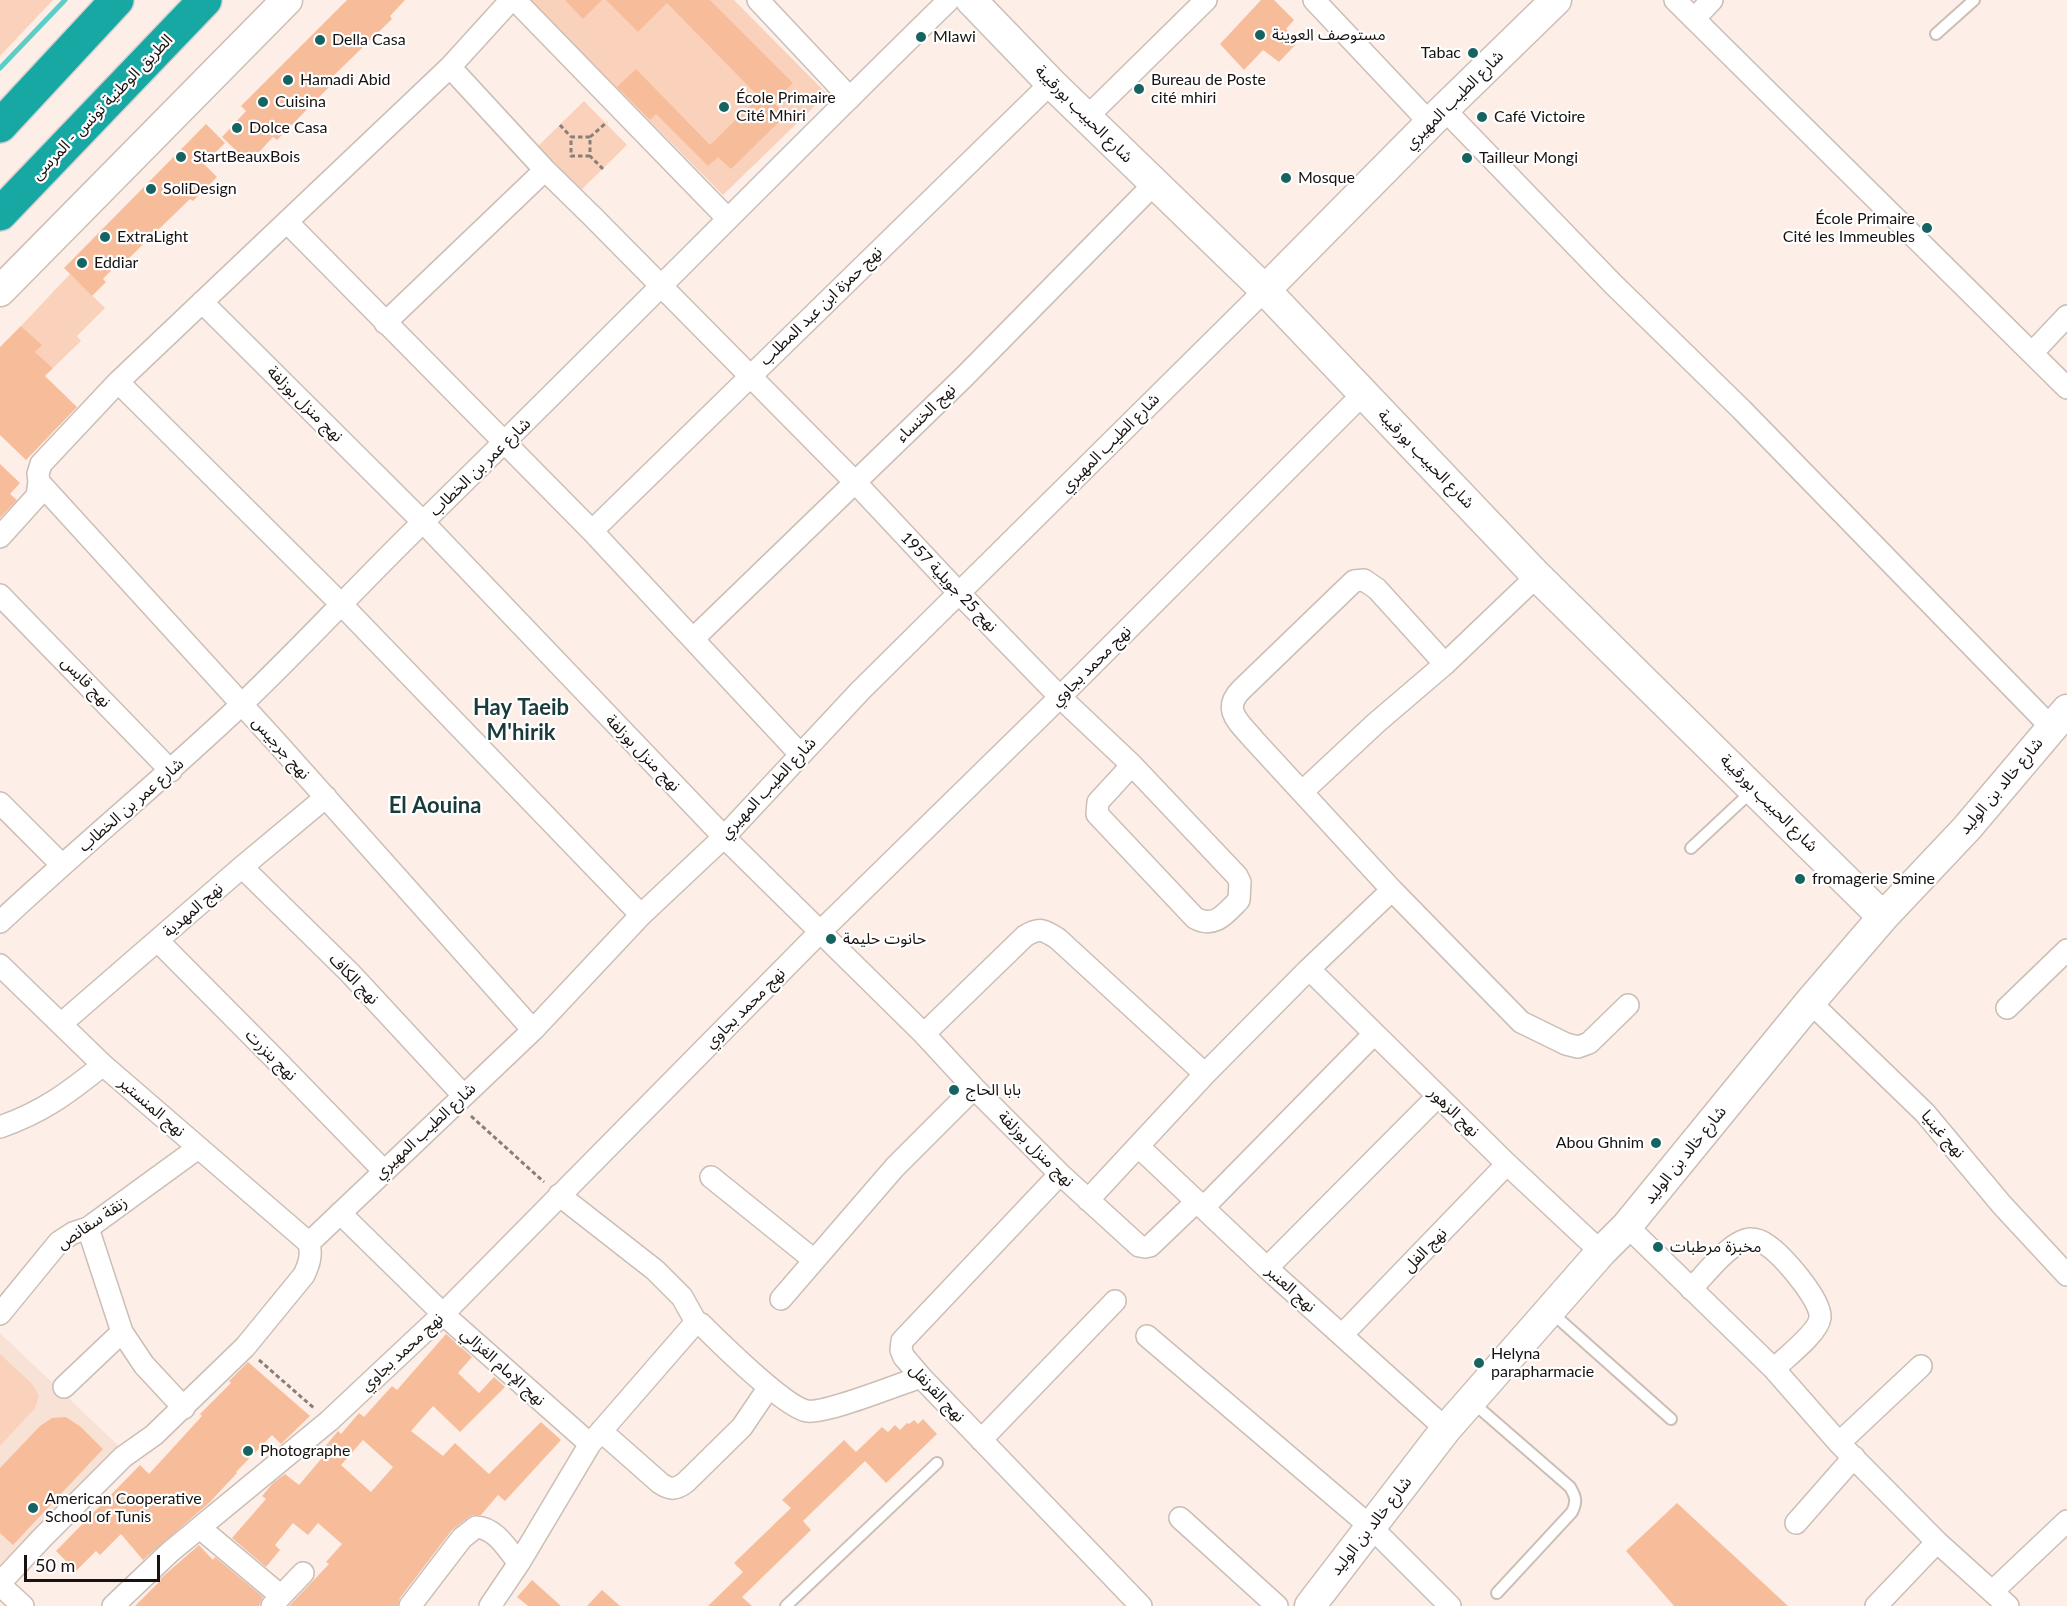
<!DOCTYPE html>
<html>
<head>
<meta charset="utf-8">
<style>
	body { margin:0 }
	#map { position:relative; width:2067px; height:1606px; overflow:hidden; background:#fdefe7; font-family:Lato,sans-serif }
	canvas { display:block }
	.scale { position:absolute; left:24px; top:1555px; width:136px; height:27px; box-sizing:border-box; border:3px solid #181311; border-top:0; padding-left:8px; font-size:18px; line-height:21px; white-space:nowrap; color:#181311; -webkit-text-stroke:4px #fff; paint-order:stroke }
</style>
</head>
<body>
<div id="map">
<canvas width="2067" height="1606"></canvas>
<div class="scale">50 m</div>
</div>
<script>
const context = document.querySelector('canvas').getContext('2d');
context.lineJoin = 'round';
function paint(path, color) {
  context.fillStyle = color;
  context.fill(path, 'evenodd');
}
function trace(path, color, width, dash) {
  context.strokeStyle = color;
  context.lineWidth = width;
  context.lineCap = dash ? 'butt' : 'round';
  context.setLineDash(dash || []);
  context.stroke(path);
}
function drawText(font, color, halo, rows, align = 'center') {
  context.font = font + ' Lato,"Noto Sans Arabic",sans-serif';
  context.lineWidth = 4.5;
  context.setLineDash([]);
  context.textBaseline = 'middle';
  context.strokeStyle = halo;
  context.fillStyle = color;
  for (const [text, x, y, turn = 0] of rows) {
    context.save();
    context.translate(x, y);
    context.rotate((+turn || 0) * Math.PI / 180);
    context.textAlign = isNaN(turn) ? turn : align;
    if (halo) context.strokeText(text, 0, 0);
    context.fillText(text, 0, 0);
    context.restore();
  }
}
paint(new Path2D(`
	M0,1333L121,1448L5,1572L0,1568Z`), '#f8e2d6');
paint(new Path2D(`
	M0,0H53L0,56Z
	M530,0H734L827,94L723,195Z
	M584,101L627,145L576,195L533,151Z
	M70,274L105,308L77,336L81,341L53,368L35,352L41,345L21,326Z
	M0,1354L32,1384L39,1396L35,1408L0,1446Z`), '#fad1ba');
trace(new Path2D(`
	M0,68L65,0`), '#5dcdc8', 5);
paint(new Path2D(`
	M347,0H405L390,16L392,19L328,81L332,84L277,140L273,137L249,163L222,137L246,111L241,106Z
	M565,0H602L583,19Z
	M606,0H710L793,83L773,102L786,115L731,169L718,157L708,166L656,114L650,120L617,87L636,69L710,145L759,97L667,3L638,32Z
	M1261,0H1274L1294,20L1286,29L1298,42L1279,62L1263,50L1244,70L1220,44Z
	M206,124L225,143L204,164L217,177L193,201L190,199L127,260L124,257L103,279L106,282L92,296L64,268Z
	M21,326L42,345L35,352L53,368L45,376L77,407L26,460L0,435V347Z
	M0,464L20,483L10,494L17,500L0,518Z
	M446,1334L472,1357L458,1373L479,1393L494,1377L505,1387L460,1432L433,1406L411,1431L443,1456L455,1443L489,1474L541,1422L561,1440L505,1501L498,1495L481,1515H473L469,1517L452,1530L400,1598L398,1606H289L329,1564L326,1562L342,1544L318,1523L308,1535L293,1523L275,1545L280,1550L266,1567L232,1538L266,1499L262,1496L273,1483L285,1474L299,1485L327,1452L323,1449L338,1431L341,1434L359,1413L364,1417L392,1386L397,1390ZM363,1440L393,1467L371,1492L341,1465Z
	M248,1362L310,1416L281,1444L272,1435L236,1472L237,1473L210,1502L143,1560L121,1534L100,1555L96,1551L76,1571L56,1551L140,1465L149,1474L202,1416L200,1414L231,1383L229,1381Z
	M66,1417L81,1427L103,1449L13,1545L0,1533V1468L40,1426L52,1418Z
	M923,1419L937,1434L886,1483L865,1461L803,1521L811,1530L742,1597L752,1606H708L743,1572L734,1563L791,1508L782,1500L844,1440L856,1452L882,1427L888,1432L895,1425L900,1430L907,1423L909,1424L914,1420L918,1424Z
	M1677,1503L1788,1606H1674L1626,1551Z
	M199,1545L213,1560L215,1557L263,1597L259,1606H135L161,1580L160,1579Z
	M532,1580L561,1606H528L517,1597Z
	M602,1590L620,1606H587Z`), '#f7bd9a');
const lane = new Path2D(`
	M1936,34L1974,0
	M1691,848L1752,791
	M1552,1313L1671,1419
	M1471,1401L1570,1487C1576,1497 1577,1502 1572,1512L1497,1593
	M786,1606L937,1463`);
const street = new Path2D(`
	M511,0L450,67L118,382L41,464L38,474L39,482L278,744L533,1030
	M515,0L728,219
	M758,0L850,98
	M1314,0L1430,123
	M1675,0L2067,388
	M1694,19L1712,0
	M450,67L545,170L593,217L854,481L959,593L1060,697L1132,765L1237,876L1240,882L1239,900C1226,913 1215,929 1195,918L1097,814L1098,802L1132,765
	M1444,109L1613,284L1742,410L2051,727
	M1086,118L1206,0
	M288,223L592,531L800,754
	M202,302L423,522L724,837L924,1034L974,1088L1060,1174L1139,1246L1145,1247L1150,1246L1197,1201
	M385,323L545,170
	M2033,352L2067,316
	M118,382L342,605L641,915
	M592,531L1051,83
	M0,537L37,496L39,482
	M0,595L171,771
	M694,638L964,377L1154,184
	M1445,664L1377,589L1364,580L1354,581L1241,690C1221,710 1240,723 1254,740L1392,890L1521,1022L1566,1044L1578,1047L1589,1043L1628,1005
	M1302,792L1376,723L1445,664L1537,576
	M0,803L62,865
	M242,867L350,973L463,1095
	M0,922C79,848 163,779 242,704C305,644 363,580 425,520C601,348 773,172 949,0
	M158,941L276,1060L383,1170
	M0,965L103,1065L309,1243
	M1309,969L1507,1164L1601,1252
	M1810,1002L1925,1113L2002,1205L2067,1275
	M2007,1008L2067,950
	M61,1024L242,867L326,797
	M924,1034L1025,936C1040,927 1044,930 1058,939L1205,1074
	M0,1127C43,1112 68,1093 103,1065
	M1139,1147L1267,1268L1446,1429
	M1060,1174L902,1341L901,1350L904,1357L921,1377L1141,1606
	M711,1177L814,1260
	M559,1195L655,1270L682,1297L696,1322L701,1324C719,1342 785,1407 807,1411C826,1414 899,1384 921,1377
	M1088,1200L1205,1074L1309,969L1392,890
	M1203,1208L1374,1034
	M340,1213L443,1314L590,1444
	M1627,1226L1774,1369L1839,1443L1937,1542L2008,1606
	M88,1228L122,1332L144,1365L184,1408
	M1267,1268L1438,1096
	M1691,1289C1705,1275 1730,1241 1750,1239C1756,1239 1762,1241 1767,1245C1782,1255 1822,1300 1820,1318C1818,1333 1785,1358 1774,1369
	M781,1299L895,1167L974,1088
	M0,1314L59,1242L73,1233L88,1228L198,1148
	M1342,1335L1507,1164
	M1147,1336L1371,1527L1450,1606
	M64,1387L122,1332
	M601,1431L660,1483C670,1490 676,1490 686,1482L742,1427L769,1387
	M981,1440L1115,1301
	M1839,1443L1921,1366
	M1180,1518L1277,1606
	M1796,1523L1854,1457
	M200,1528L281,1596L272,1606
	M0,1583L42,1538L123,1457L154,1435L245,1347L304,1275C309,1264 312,1256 309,1243L533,1030L641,915L724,837L860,691L1265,290
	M0,1585L23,1606
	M1993,1591L2067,1521
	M281,1596L303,1573
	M113,1606L170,1552L329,1421L443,1314L820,932L1060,697L1363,394
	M410,1606L462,1538L476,1527C496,1528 507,1549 519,1563
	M490,1606L519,1563L590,1444L696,1322
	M1876,1606L1937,1542`);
const secondary = new Path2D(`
	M971,0L1051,83L1265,290L1537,576L1883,917
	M1265,290L1444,109L1556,0
	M0,291L287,0
	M1310,1606L1446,1429L1601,1252L1627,1226L1810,1002L1883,917L1967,828L2067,710`);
const highway = new Path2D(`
	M0,126L117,0
	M0,214L205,0`);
trace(lane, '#cbbeb6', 14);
trace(street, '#cbbeb6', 24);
trace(secondary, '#cbbeb6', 33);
trace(highway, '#d1d0cf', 36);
trace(new Path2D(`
	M560,125L571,137
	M590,137L607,122
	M590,156H571V137H590V156L603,169
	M471,1116L544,1182
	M259,1360L315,1409`), '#887f7a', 3, [4.5, 3]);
trace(lane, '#fff', 10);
trace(street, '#fff', 21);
trace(secondary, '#fff', 30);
trace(highway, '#18a8a3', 33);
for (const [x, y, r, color] of [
	[1260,35,6,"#166461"],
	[921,37,6,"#166461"],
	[320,40,6,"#166461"],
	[1473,53,6,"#166461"],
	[288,80,6,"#166461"],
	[1139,89,6,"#166461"],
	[263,102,6,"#166461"],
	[724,107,6,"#166461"],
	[1482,117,6,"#166461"],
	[237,128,6,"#166461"],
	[181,157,6,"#166461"],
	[1467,158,6,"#166461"],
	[1286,178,6,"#166461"],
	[151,189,6,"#166461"],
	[1927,228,6,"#166461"],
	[105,237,6,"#166461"],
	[82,263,6,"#166461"],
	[1800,879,6,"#166461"],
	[831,939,6,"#166461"],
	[954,1090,6,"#166461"],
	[1656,1143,6,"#166461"],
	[1658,1247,6,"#166461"],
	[1479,1363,6,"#166461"],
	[248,1451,6,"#166461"],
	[33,1508,6,"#166461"]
]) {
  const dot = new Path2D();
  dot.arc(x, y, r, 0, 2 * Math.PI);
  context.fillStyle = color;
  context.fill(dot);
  trace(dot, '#fff', 2);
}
drawText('16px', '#181311', '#fff', [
	["مستوصف العوينة",1272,35],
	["Mlawi",933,37],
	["Della Casa",332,40],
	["Tabac",1461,53,"right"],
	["Hamadi Abid",300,80],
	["Bureau de Poste",1151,80],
	["cité mhiri",1151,98],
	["École Primaire",736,98],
	["Cité Mhiri",736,116],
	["Cuisina",275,102],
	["Café Victoire",1494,117],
	["Dolce Casa",249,128],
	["StartBeauxBois",193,157],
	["Tailleur Mongi",1479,158],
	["Mosque",1298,178],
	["SoliDesign",163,189],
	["École Primaire",1915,219,"right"],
	["Cité les Immeubles",1915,237,"right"],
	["ExtraLight",117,237],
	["Eddiar",94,263],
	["fromagerie Smine",1812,879],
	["حانوت حليمة",843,939],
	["بابا الحاج",966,1090],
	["Abou Ghnim",1644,1143,"right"],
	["مخبزة مرطبات",1670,1247],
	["Helyna",1491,1354],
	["parapharmacie",1491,1372],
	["Photographe",260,1451],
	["American Cooperative",45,1499],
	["School of Tunis",45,1517]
], 'left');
drawText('16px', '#181311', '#fff', [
	["شارع الطيب المهيري",1454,100,-45],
	["الطريق الوطنية تونس - المرسى",102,107,-46],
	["شارع الحبيب بورقيبة",1084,114,45],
	["نهج حمزة ابن عبد المطلب",821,306,-44],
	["نهج منزل بوزلفة",305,404,45],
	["نهج الخنساء",926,413,-44],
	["شارع الطيب المهيري",1110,443,-45],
	["شارع الحبيب بورقيبة",1426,459,46],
	["شارع عمر بن الخطاب",480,467,-44],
	["نهج 25 جويلية 1957",949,582,46],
	["نهج محمد بجاوي",1091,666,-45],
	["نهج قابس",86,682,46],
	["نهج جرجيس",281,748,48],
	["نهج منزل بوزلفة",643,753,46],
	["شارع خالد بن الوليد",2001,786,-50],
	["شارع الطيب المهيري",768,788,-47],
	["شارع الحبيب بورقيبة",1769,803,45],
	["شارع عمر بن الخطاب",131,805,-41],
	["نهج المهدية",193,910,-41],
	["نهج الكاف",354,979,46],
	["نهج محمد بجاوي",745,1008,-45],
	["نهج بنزرت",271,1055,45],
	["نهج المنستير",152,1107,41],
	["نهج الزهور",1454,1112,44],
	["شارع الطيب المهيري",425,1131,-43],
	["نهج غينيا",1943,1134,49],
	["نهج منزل بوزلفة",1036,1149,45],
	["شارع خالد بن الوليد",1685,1155,-51],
	["زنقة سقانص",92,1223,-34],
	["نهج الفل",1425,1250,-46],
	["نهج العنبر",1291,1289,42],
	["نهج محمد بجاوي",402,1352,-43],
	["نهج الإمام الغزالي",503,1367,42],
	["نهج القرنفل",937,1393,47],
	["شارع خالد بن الوليد",1371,1526,-52]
]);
drawText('bold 22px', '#193b3a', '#fff', [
	["Hay Taeib",521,708],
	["M'hirik",521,733],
	["El Aouina",435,806]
]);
</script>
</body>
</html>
